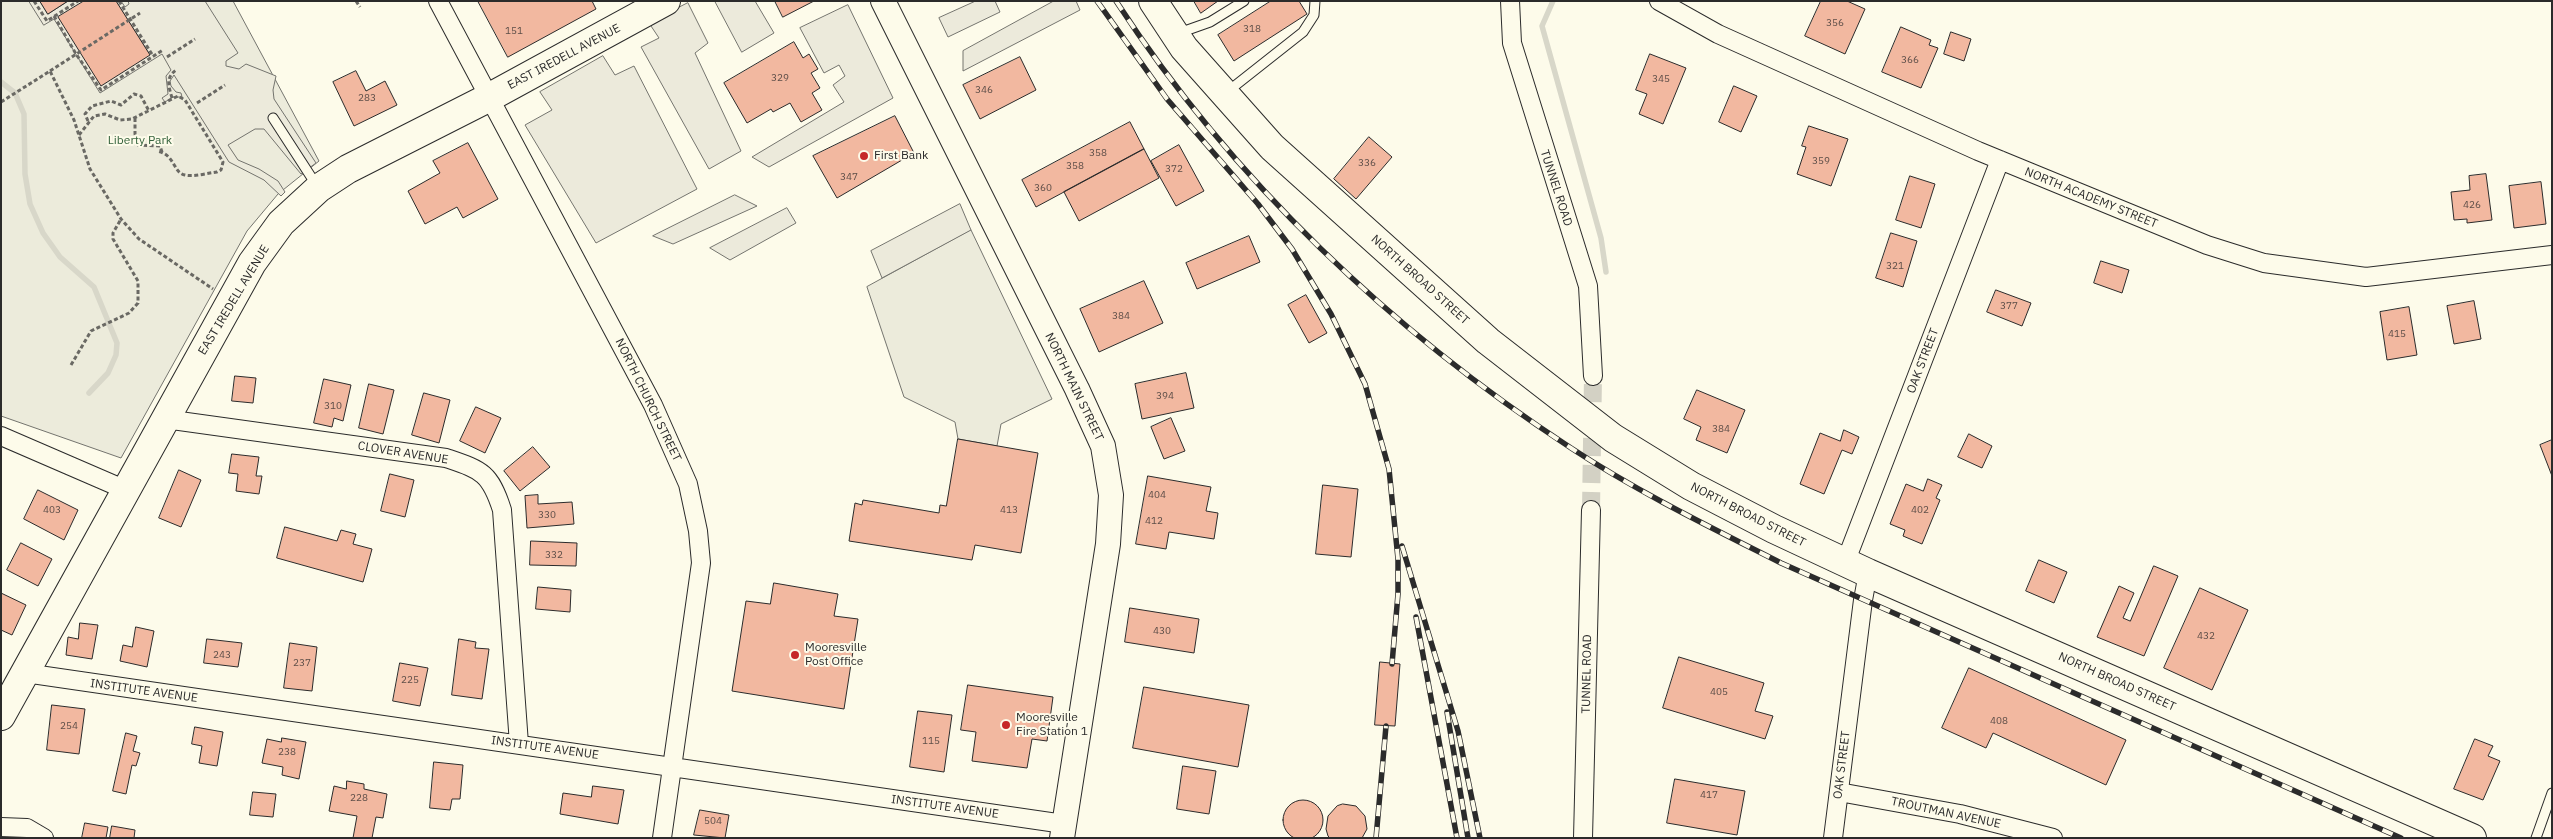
<!DOCTYPE html>
<html>
<head>
<meta charset="utf-8">
<style>
	body { margin:0 }
	#map { position:relative; width:2553px; height:839px; overflow:hidden; background:#fdfbea; font-family:"IBM Plex Sans",sans-serif }
	canvas { display:block }
	.frame { position:absolute; inset:0; border:2px solid #2b2b2b; pointer-events:none }
</style>
</head>
<body>
<div id="map">
<canvas width="2553" height="839"></canvas>
<div class="frame"></div>
</div>
<script>
const context = document.querySelector('canvas').getContext('2d');
context.lineJoin = 'round';
function paint(path, color) {
  context.fillStyle = color;
  context.fill(path, 'evenodd');
}
function trace(path, color, width, dash) {
  context.strokeStyle = color;
  context.lineWidth = width;
  context.lineCap = dash ? 'butt' : 'round';
  context.setLineDash(dash || []);
  context.stroke(path);
}
function drawText(font, color, halo, rows, align = 'center') {
  context.font = font + ' "IBM Plex Sans",sans-serif';
  context.lineWidth = 4;
  context.setLineDash([]);
  context.textBaseline = 'middle';
  context.strokeStyle = halo;
  context.fillStyle = color;
  for (const [text, x, y, turn = 0] of rows) {
    context.save();
    context.translate(x, y);
    context.rotate((+turn || 0) * Math.PI / 180);
    context.textAlign = isNaN(turn) ? turn : align;
    if (halo) context.strokeText(text, 0, 0);
    context.fillText(text, 0, 0);
    context.restore();
  }
}
const green = new Path2D(`
	M1,1H233L319,161L278,194L247,231L121,458L1,416Z
	M971,230L1052,399L1001,424L997,446L958,439L955,422L904,397L867,287Z`);
paint(green, '#ecebdb');
trace(green, '#74746e', 1);
const parking = new Path2D(`
	M29,1H40L48,14L68,1H84L150,55L116,1H121L125,7L129,4L128,1H205L238,53L226,61V66L239,69L246,64L276,76L273,90L274,99L316,163L301,174L264,129H255L228,145L238,160L259,169L278,181L285,192L281,196L264,180L229,162L174,75L170,81L171,86L176,92L181,93L182,97H173L165,102L162,98L168,94L166,76L171,70L162,54L100,93L54,19L44,25Z
	M715,1H755L774,33L742,52Z
	M976,1H995L1000,12L948,37L939,18Z
	M1054,1H1076L1080,10L963,71V51Z
	M688,3L708,43L695,53L741,151L709,169L641,47L659,38L649,23Z
	M848,5L893,98L769,167L752,157L844,102L833,85L845,76L839,65L824,73L800,28Z
	M603,56L615,75L634,66L697,189L596,243L525,125L552,110L540,92Z
	M735,195L757,206L673,244L653,236Z
	M960,204L971,230L882,278L871,251Z
	M787,208L796,223L730,260L710,248Z`);
paint(parking, '#eceadb');
trace(parking, '#74746e', 1);
trace(new Path2D(`
	M1553,1L1542,26L1601,238L1606,272
	M1,82L15,93L24,114L25,174L30,204L43,233L60,257L94,287L117,343L116,355L108,373L89,393`), '#d8d7c9', 5.5);
const building = new Path2D(`
	M40,1H68L48,14Z
	M84,1H116L150,55L101,86L58,17Z
	M478,1H592L596,9L508,57Z
	M775,1H814L783,17Z
	M1194,1H1218L1201,13Z
	M1271,1H1299L1307,14L1234,61L1218,35Z
	M1821,1H1847L1865,9L1845,54L1805,36Z
	M1901,27L1931,40L1929,45L1938,48L1921,88L1882,72Z
	M1951,32L1971,39L1964,61L1944,54Z
	M794,42L803,58L809,54L818,69L811,73L820,88L812,93L822,110L801,122L790,103L773,112L771,109L747,123L724,83Z
	M1650,54L1686,68L1663,124L1639,114L1647,94L1636,90Z
	M1020,57L1036,90L980,119L963,85Z
	M356,71L366,91L385,81L397,105L354,126L333,82Z
	M1734,86L1757,96L1741,132L1719,122Z
	M895,116L914,153L837,198L813,156Z
	M1130,122L1144,149L1036,207L1022,180Z
	M1809,126L1848,139L1831,186L1797,174L1806,147L1802,146Z
	M1369,137L1392,157L1356,199L1334,179Z
	M468,143L498,199L463,218L457,207L425,224L408,191L440,173L433,161Z
	M1179,145L1204,191L1176,206L1151,161Z
	M1144,149L1159,178L1079,221L1064,192Z
	M2486,174L2492,220L2467,223V219L2454,220L2451,192L2470,190L2469,176Z
	M1910,176L1935,184L1921,228L1896,220Z
	M2541,182L2546,224L2514,228L2509,186Z
	M1891,233L1917,241L1903,287L1876,278Z
	M1249,236L1260,262L1197,289L1186,263Z
	M2101,261L2129,270L2122,293L2094,283Z
	M1144,281L1163,323L1099,352L1080,309Z
	M1996,290L2031,303L2022,326L1987,312Z
	M1306,295L1327,333L1309,343L1288,305Z
	M2474,301L2481,339L2454,344L2447,306Z
	M2409,307L2417,355L2387,360L2380,312Z
	M1186,373L1194,408L1142,419L1135,384Z
	M235,376L256,378L253,403L232,401Z
	M324,379L351,385L343,421L334,418L332,427L314,423Z
	M369,384L394,390L383,434L359,428Z
	M1697,390L1745,410L1727,453L1696,440L1701,427L1684,419Z
	M424,393L450,400L439,443L412,435Z
	M476,407L501,418L485,453L460,441Z
	M1171,418L1185,451L1164,459L1151,427Z
	M1844,430L1859,437L1852,454L1842,450L1824,494L1800,484L1820,433L1840,441Z
	M1969,434L1992,446L1982,468L1958,457Z
	M958,439L1038,453L1021,553L975,545L972,560L849,541L855,503L862,505L863,500L939,513L940,505L946,506Z
	M2552,440V476L2540,445Z
	M533,447L550,467L520,491L504,471Z
	M232,454L259,457L256,476H262L259,494L236,491L238,474L229,473Z
	M179,470L201,480L181,527L159,518Z
	M390,474L414,480L405,517L381,511Z
	M1148,476L1211,487L1206,511L1218,513L1214,539L1169,532L1166,549L1136,544Z
	M1928,479L1942,485L1936,498L1940,500L1922,544L1903,536L1905,530L1890,524L1906,484L1923,491Z
	M1323,485L1358,489L1351,557L1316,554Z
	M38,490L78,510L64,540L24,519Z
	M538,495V504L572,502L574,524L527,528L525,496Z
	M285,527L337,541L341,530L356,534L353,544L372,549L363,582L277,558Z
	M531,541L577,543L576,566L530,565Z
	M21,543L52,559L38,586L7,570Z
	M2039,560L2067,572L2054,603L2026,591Z
	M2154,566L2178,576L2144,656L2097,637L2119,586L2134,593L2123,618L2130,621Z
	M774,583L838,594L834,616L858,619L844,709L732,691L746,601L770,604Z
	M538,587L571,590L570,612L536,609Z
	M2200,588L2248,610L2212,690L2164,668Z
	M1,593L26,605L12,635L1,630Z
	M1130,608L1199,619L1194,653L1125,642Z
	M80,623L98,625L92,659L66,655L68,637L78,639Z
	M136,627L154,631L147,667L120,661L123,645L132,647Z
	M207,639L242,643L238,667L204,663Z
	M459,639L476,642L475,648L489,649L482,699L452,695Z
	M290,643L317,647L312,691L284,688Z
	M1679,657L1764,683L1755,711L1773,716L1765,739L1663,708Z
	M1380,662L1400,664L1395,726L1375,725Z
	M400,663L428,668L420,706L393,701Z
	M1969,668L2126,740L2106,785L1993,733L1986,748L1942,728Z
	M968,685L1053,697L1047,741L1032,739L1027,768L972,761L976,732L961,730Z
	M1144,687L1249,705L1238,767L1133,748Z
	M52,705L85,709L79,754L47,750Z
	M918,711L952,715L944,772L910,767Z
	M195,727L223,732L217,766L199,763L202,746L192,744Z
	M126,733L137,736L133,751L140,753L136,766L132,765L126,794L113,791Z
	M282,738L306,742L299,779L282,775L283,767L262,763L267,739L281,742Z
	M2475,739L2493,746L2488,756L2500,761L2483,800L2454,789Z
	M434,762L463,765L460,799H452L450,810L430,808Z
	M1183,766L1216,771L1209,814L1177,809Z
	M1675,779L1745,791L1737,835L1667,823Z
	M347,781L364,784V789L387,794L383,818L376,817L372,838H353L357,816L329,811L334,786L346,789Z
	M593,786L624,790L618,824L560,814L563,793L591,797Z
	M253,792L276,794L273,817L250,815Z
	M1283 820a20 20 0 1 1 40 0a20 20 0 1 1-40 0Z
	M1343,804L1356,806L1365,816L1367,829L1362,838H1330L1328,836L1326,829L1328,816L1337,806Z
	M700,810L729,815L725,838L694,835Z
	M85,823L108,827L106,838H82Z
	M112,826L135,830L134,838H110Z`);
paint(building, '#f2b8a0');
trace(building, '#2b2b2b', 1);
trace(new Path2D(`
	M1591,510L1593,376`), '#d3d1c4', 18, [18, 9]);
const service = new Path2D(`
	M1179,33L1210,22L1244,1
	M1227,92L1303,32L1314,15L1315,1
	M273,118L317,186
	M2536,838L2552,793`);
const minor = new Path2D(`
	M438,1L653,405L688,484L698,531L701,563L662,838
	M1510,1L1512,43L1588,286L1593,376
	M1659,1L1718,34L1978,151L2207,245L2264,263L2366,277L2552,255
	M165,419L446,458C481,470 490,472 502,510L519,744
	M1,436L126,490
	M1845,563L2000,160
	M25,673L1064,824
	M1839,792L1960,814L2053,838
	M1,827L27,828L44,838
	M1583,838L1591,510
	M1833,838L1863,600L1868,573`);
const secondary = new Path2D(`
	M883,1L1077,389L1103,446L1111,495L1108,544L1062,838`);
const primary = new Path2D(`
	M1153,1L1184,48L1272,147L1488,341L1613,438L1691,486L1774,529L1868,573L2472,838
	M1,716L252,263L281,223L319,188L348,169L490,97L666,1`);
trace(service, '#2b2b2b', 11);
trace(minor, '#2b2b2b', 20);
trace(secondary, '#2b2b2b', 26);
trace(primary, '#2b2b2b', 30);
trace(new Path2D(`
	M34,1L47,21L78,1
	M119,1L153,56
	M356,1L360,7
	M54,16L76,54L101,90L163,50
	M167,57L195,39
	M50,71L140,13
	M172,98C169,87 165,78 176,70
	M1,102L50,71L74,120L90,169L121,219L139,239L213,289
	M197,103L225,85
	M135,118V134L138,145L160,146L162,152
	M88,121L85,114L92,106L111,101L121,105L134,94L141,96L149,111
	M79,135L94,116L105,114L120,120L132,119L178,96L185,100L223,162L221,170L217,172C207,173 195,177 185,175C173,173 175,154 157,151
	M71,365L91,331L129,313L138,303V281L113,239V233L121,219`), '#6a6964', 3, [4, 2.5]);
trace(service, '#fdfbea', 9);
trace(minor, '#fdfbea', 18);
trace(secondary, '#fdfbea', 24);
trace(primary, '#fdfbea', 28);
const rail = new Path2D(`
	M1097,1L1167,99L1258,204L1292,249L1331,314L1365,384L1389,469L1398,559V594L1392,664
	M1116,1C1233,181 1392,331 1571,448C1638,492 1710,527 1781,563L2401,838
	M1402,546L1458,731L1480,838
	M1416,617L1457,838
	M1447,712L1468,838
	M1376,838L1386,726`);
trace(rail, '#2b2b2b', 5.5);
trace(rail, '#fdfbea', 4, [11]);
for (const [x, y, r, color] of [
	[864,156,5,"#c62828"],
	[795,655,5,"#c62828"],
	[1006,725,5,"#c62828"]
]) {
  const dot = new Path2D();
  dot.arc(x, y, r, 0, 2 * Math.PI);
  context.fillStyle = color;
  context.fill(dot);
  trace(dot, '#fdfbea', 2);
}
drawText('10px', '#5d4e48', null, [
	["356",1835,23],
	["318",1252,29],
	["151",514,31],
	["366",1910,60],
	["329",780,78],
	["345",1661,79],
	["346",984,90],
	["283",367,98],
	["358",1098,153],
	["359",1821,161],
	["336",1367,163],
	["358",1075,166],
	["372",1174,169],
	["347",849,177],
	["360",1043,188],
	["426",2472,205],
	["321",1895,266],
	["377",2009,306],
	["384",1121,316],
	["415",2397,334],
	["394",1165,396],
	["310",333,406],
	["384",1721,429],
	["404",1157,495],
	["403",52,510],
	["413",1009,510],
	["402",1920,510],
	["330",547,515],
	["412",1154,521],
	["332",554,555],
	["430",1162,631],
	["432",2206,636],
	["243",222,655],
	["237",302,663],
	["225",410,680],
	["405",1719,692],
	["408",1999,721],
	["254",69,726],
	["115",931,741],
	["238",287,752],
	["417",1709,795],
	["228",359,798],
	["504",713,821]
]);
drawText('12px', '#2b2b2b', '#fdfbea', [
	["EAST IREDELL AVENUE",564,57,-28],
	["TUNNEL ROAD",1556,188,72],
	["NORTH ACADEMY STREET",2091,198,22],
	["NORTH BROAD STREET",1420,280,42],
	["EAST IREDELL AVENUE",234,300,-59],
	["OAK STREET",1923,361,-69],
	["NORTH MAIN STREET",1074,387,64],
	["NORTH CHURCH STREET",648,400,64],
	["CLOVER AVENUE",403,453,9],
	["NORTH BROAD STREET",1748,515,27],
	["TUNNEL ROAD",1587,674,-89],
	["NORTH BROAD STREET",2117,682,24],
	["INSTITUTE AVENUE",144,691,8],
	["INSTITUTE AVENUE",545,748,8],
	["OAK STREET",1842,765,-83],
	["INSTITUTE AVENUE",945,807,8],
	["TROUTMAN AVENUE",1946,813,12]
]);
drawText('12px', '#34623c', '#fdfbea', [
	["Liberty Park",140,141]
]);
drawText('12px', '#2b2b2b', '#fdfbea', [
	["First Bank",874,156],
	["Mooresville",805,648],
	["Post Office",805,662],
	["Mooresville",1016,718],
	["Fire Station 1",1016,732]
], 'left');
</script>
</body>
</html>
